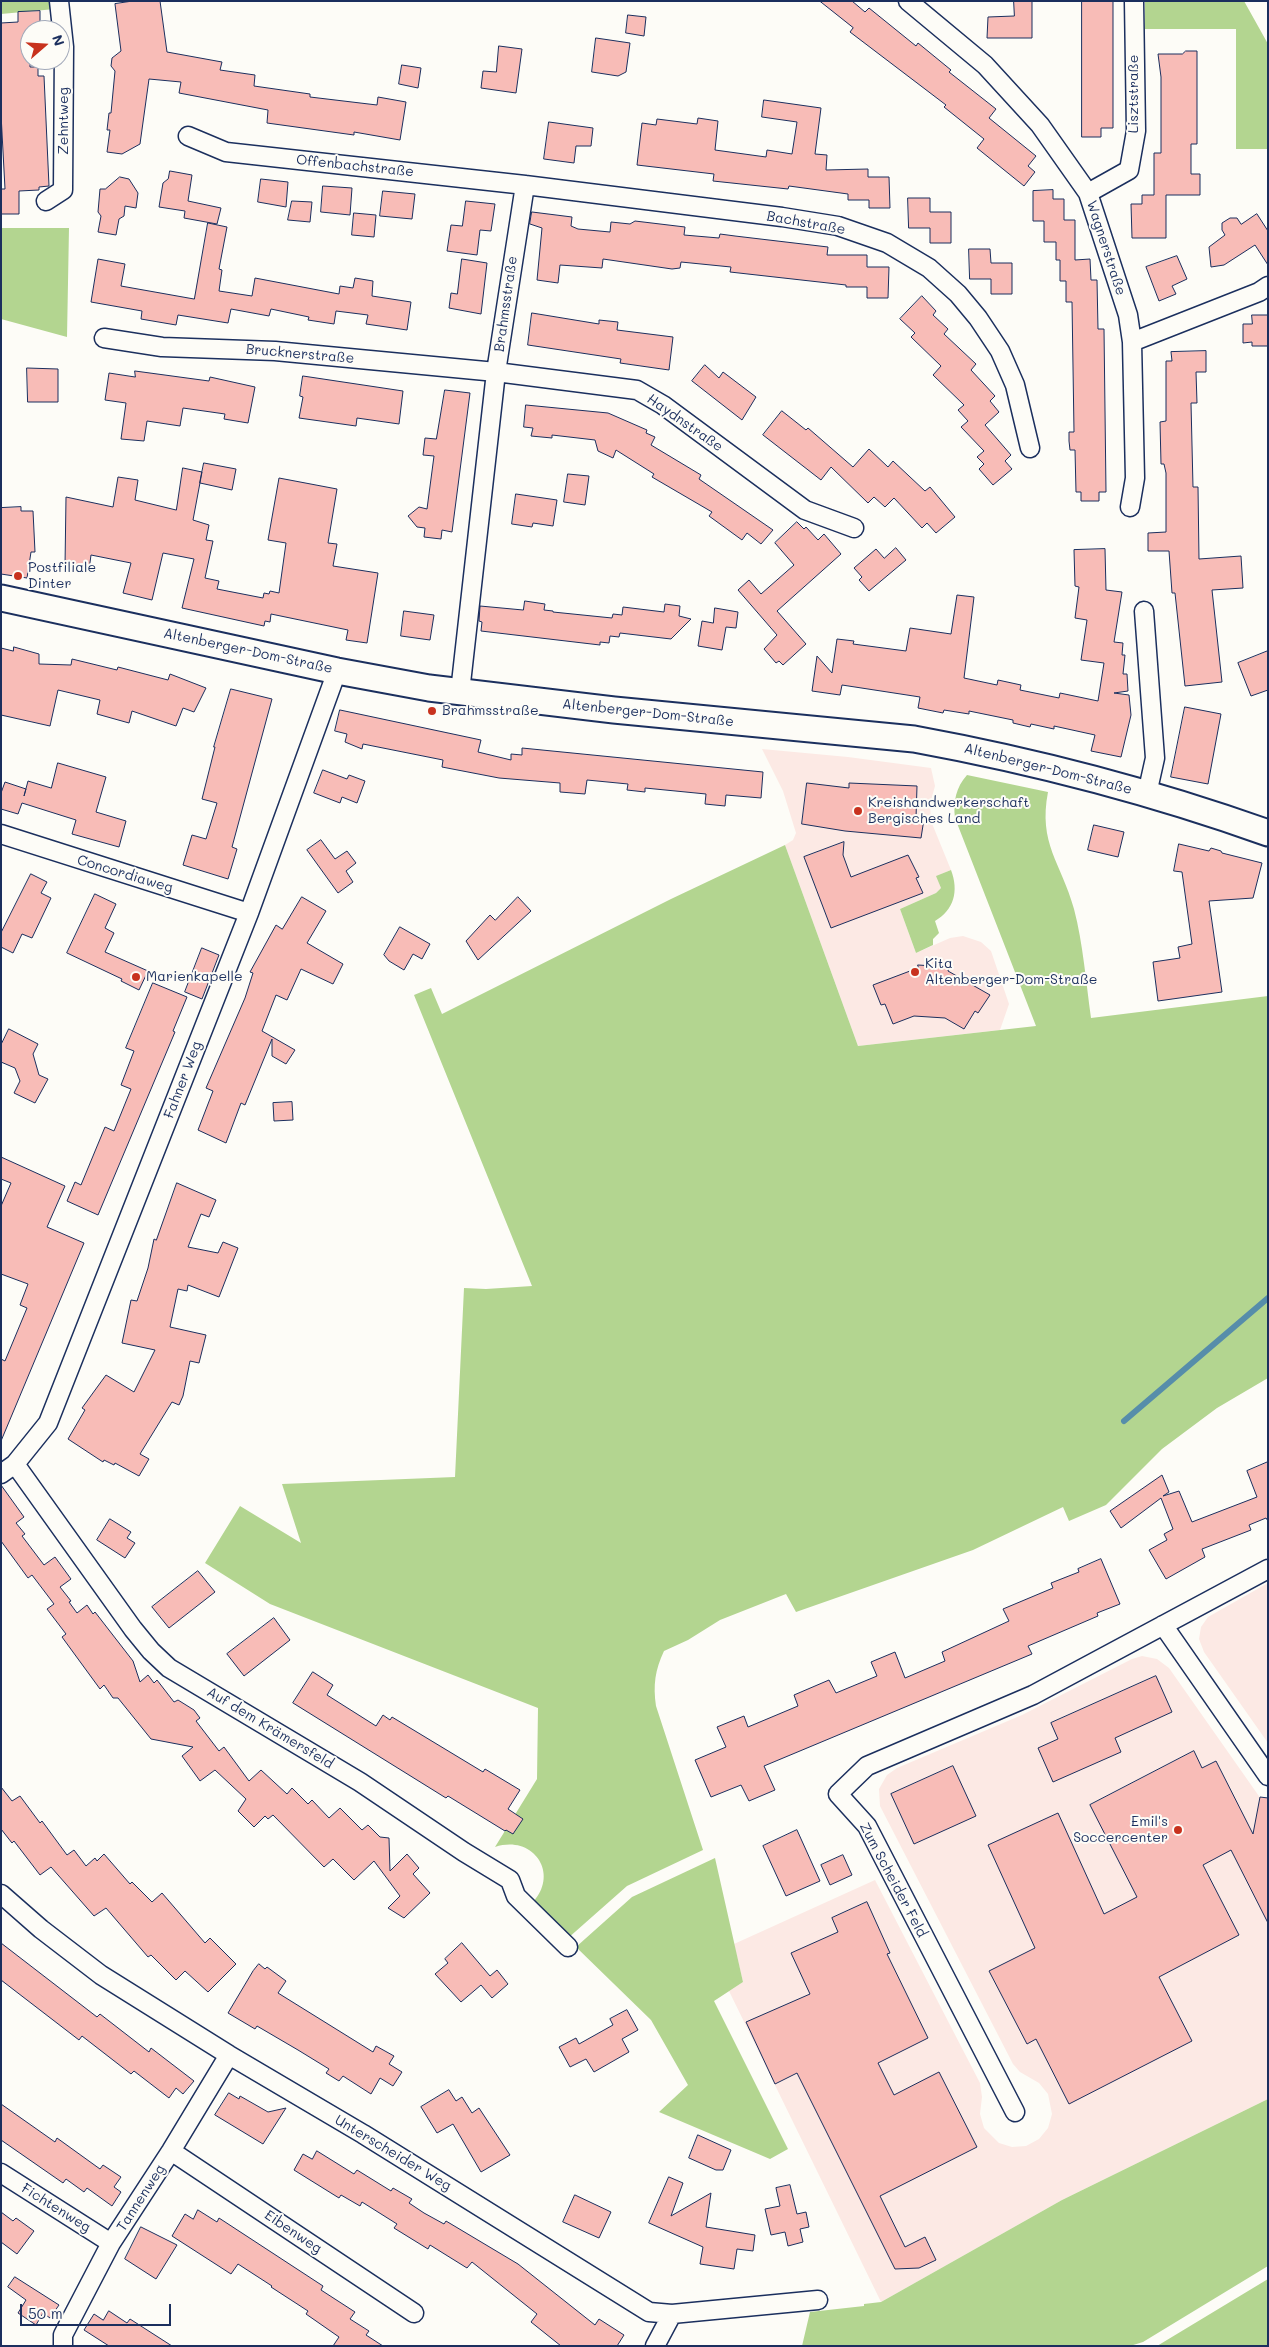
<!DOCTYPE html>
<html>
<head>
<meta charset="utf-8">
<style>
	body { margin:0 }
	#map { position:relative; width:1269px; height:2347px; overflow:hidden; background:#fdfcf7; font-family:Mali,sans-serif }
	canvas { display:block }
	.frame { position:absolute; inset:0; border:2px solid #1b2f5e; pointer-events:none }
	.north { position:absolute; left:20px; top:20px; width:50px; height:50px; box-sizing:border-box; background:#fdfcf7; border:1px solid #a3aaba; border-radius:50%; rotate:71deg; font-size:14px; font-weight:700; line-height:20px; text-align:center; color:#1b2f5e }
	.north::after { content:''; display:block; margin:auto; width:18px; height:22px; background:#c8321e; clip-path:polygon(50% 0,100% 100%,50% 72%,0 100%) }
	.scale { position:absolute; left:20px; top:2304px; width:151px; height:22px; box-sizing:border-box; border:2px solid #1b2f5e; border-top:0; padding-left:6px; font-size:15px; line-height:18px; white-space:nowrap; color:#1b2f5e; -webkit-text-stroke:4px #fdfcf7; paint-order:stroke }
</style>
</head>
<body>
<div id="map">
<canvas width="1269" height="2347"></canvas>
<div class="frame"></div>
<div class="north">N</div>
<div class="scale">50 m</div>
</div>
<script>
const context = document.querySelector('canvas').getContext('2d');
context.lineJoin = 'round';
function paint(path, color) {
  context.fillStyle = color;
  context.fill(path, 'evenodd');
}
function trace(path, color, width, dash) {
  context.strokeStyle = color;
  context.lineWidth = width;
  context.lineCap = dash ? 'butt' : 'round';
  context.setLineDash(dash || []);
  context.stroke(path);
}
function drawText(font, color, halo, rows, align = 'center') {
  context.font = font + ' Mali,sans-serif';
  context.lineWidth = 4;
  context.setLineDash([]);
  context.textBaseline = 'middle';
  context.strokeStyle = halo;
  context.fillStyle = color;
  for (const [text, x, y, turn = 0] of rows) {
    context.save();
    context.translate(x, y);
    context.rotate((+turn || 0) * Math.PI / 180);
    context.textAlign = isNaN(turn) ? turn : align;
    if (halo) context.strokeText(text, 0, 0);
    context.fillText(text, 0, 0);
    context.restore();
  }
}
paint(new Path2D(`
	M762,749L848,757L931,768L935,786L930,804L931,821L951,870L937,876L941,888L936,893L900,909L916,953L950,938L963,936L981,942L991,951L1009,1004L1000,1030L858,1046L785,845L793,840L796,833L783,791Z
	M1268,1583V1743L1204,1652L1199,1639L1201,1627L1208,1617Z
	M1142,1656L1157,1659L1169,1668L1268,1809V2099L1062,2200L881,2302L729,1991L743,1982L734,1944L875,1880L980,2083L982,2097L980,2114L984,2128L999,2143L1012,2147L1026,2146L1039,2139L1048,2128L1052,2114L1048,2094L1039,2083L1020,2072L1013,2064L880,1806L879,1789L887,1775L897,1768L1022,1715L1132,1659Z`), '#fce9e4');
paint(new Path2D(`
	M1,1H54L55,9L1,14Z
	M1145,1H1244L1268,44V149H1236V29H1145Z
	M1,228H69L67,337L1,319Z
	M967,775L1048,792C1038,844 1061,862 1074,909C1083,943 1086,983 1091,1018L1268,996V1378L1217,1408L1162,1449L1106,1505L1069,1521L1063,1507L973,1550L796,1612L786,1594L720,1620L688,1640L664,1651C655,1670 653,1685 656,1706L703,1850L627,1886L567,1939L531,1904C561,1875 534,1834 495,1847L537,1779L538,1708L270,1604L205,1563L240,1506L301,1543L282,1484L455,1477L464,1288L486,1289L532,1286L414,995L431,988L442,1014L671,899L785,845L858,1046L1036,1026L955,818C953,802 956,787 967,775Z
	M951,870C959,891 954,910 935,921L939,933L933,939V945L916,953L900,909L936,893L941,888L936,876Z
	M715,1858L743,1982L714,2001L788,2149L770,2159L659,2112L688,2085L651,2020L576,1947L632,1897Z
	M1268,2099V2266L1143,2342L1130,2346H802L810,2312L864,2306V2304L881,2302L1062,2200Z
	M1268,2279V2346H1157Z`), '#b3d590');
trace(new Path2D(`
	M1124,1421L1268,1298`), '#568daa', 6);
const building = new Path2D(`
	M133,1H160L167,52L222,62L220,70L255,75L254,86L310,94V97L377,105L378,97L406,102L400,140L354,132V135L267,123L268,110L179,93L181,82L149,79L140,144L122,154L107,152L110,130H107L109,113H111L115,71L111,66L112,58L121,51L115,4Z
	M820,1H852L865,12L869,8L916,46L918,43L951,70L949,72L996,109L989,118L1036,156L1028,166L1035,172L1024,186L977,148L984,139L944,107L946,105L850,32L853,28Z
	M1014,1H1032V38H987L988,17L1014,16Z
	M1082,1H1113V128H1101V137H1082Z
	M40,11V30H30V67H38V76H44L49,186L39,187V190L19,191V214H1V189H5L1,114V23L18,22V12Z
	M628,15L646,17L644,36L626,33Z
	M596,38L630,43L626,72L618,76L592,72Z
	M499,46L522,49L516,93L481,88L483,71L496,72Z
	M1186,51H1197V144H1191V174H1200V195H1166V238H1132L1131,204H1142V195H1154V153H1161V77L1158,54H1182Z
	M402,65L421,68L418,88L399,84Z
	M764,100L821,108L815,154L827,155L826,170L868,169V177H889L890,208H869V200H848V194L789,186L788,189L713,181L714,174L637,165L642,123L656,125L657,119L697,124L698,118L718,121L715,150L766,157L767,150L792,154L797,122L762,117Z
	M549,122L593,128L591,146H576L574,163L544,159Z
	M170,171L192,175L188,201L221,208L217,224L184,218L185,211L159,207L163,183L168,179Z
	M120,177L129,179L138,193L136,208L125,206L124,216L119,219L116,235L98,232L101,216L98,212L100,189H105Z
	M261,179L288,182L286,207L258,202Z
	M323,186L352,188L350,215L321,212Z
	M1053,190V199H1064V220H1075V260L1090,259L1091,280H1097L1098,329H1104L1106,492H1099V501H1081V492H1076L1075,450H1070L1069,441V432H1074L1072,302H1066V281H1060V260H1056V242H1044V221H1033V191Z
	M383,191L415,194L412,219L380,216Z
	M908,198H930V212H951V243H930V228H909Z
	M292,201L312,202L310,222L288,220Z
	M466,201L495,204L491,231L480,230L477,255L447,251L451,225L462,226Z
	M532,212L572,217L571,226L578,229L610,232L611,222L630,224L635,221L685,227L684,235L719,238L720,234L735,236L828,247L827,255H867V267H889L888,298H867V287H846V285L730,272L731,267L681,262L680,268L672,269L603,259L602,268L560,265L558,283L537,280L542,228L530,224Z
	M354,213L376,215L374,237L352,235Z
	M1257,214L1268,231V265L1255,245L1224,265L1211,267L1209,247L1225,235L1222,230V223L1230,218H1237L1241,224Z
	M208,223L227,227L219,269L222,270L219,291L252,296L255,278L339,294L340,286L353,288L355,278L373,281L372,296L411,302L407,330L366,324L368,315L336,311L334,324L308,320L309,317L271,309L269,316L231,309L228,323L178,315L176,325L141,319L142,311L91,302L98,259L125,264L121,286L194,299Z
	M969,249H990L991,263H1012V294H991V279H970Z
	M1177,256L1187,279L1172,286L1176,294L1159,301L1146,267Z
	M462,259L487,263L481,314L449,308L451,293L457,294Z
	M922,296L936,311L933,315L948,329L944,334L976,364L971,370L995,396L990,401L999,412L985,425L1011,455L1005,461L1012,469L993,485L979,469L984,464L977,457L984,451L961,427L968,421L958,410L964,405L933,375L941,366L911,337L915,333L900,319Z
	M532,313L599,324V320L618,322L617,330L673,337L669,370L620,363L621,359L528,345Z
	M1252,315H1268V346H1252V342L1243,343V324H1252Z
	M1206,351V372H1196L1197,403H1191L1193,487H1198L1199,559L1241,556L1243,588L1212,590L1222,682L1185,686L1175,593H1172L1169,551H1148V533L1166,532V473L1164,464H1161L1160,422L1166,421V361H1172L1171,352Z
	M705,365L719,378L723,372L756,397L742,420L692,381Z
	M27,368L58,369V402H28Z
	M135,371L209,381L210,377L255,387L248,423L224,419L225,414L183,408L180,426L147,421L144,441L121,439L126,403L105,400L109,373L135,377Z
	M303,376L403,391L399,424L357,418L356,426L299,418L303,397L300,396Z
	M445,390L470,393L452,532L442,530L441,539L424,537L425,528L417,527L408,516L419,507L427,509L434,456L423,455L425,438L436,439Z
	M526,405L608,413L647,430L646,433L655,437L651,445L701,475L699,479L773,530L761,544L747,533L742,540L709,516L712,512L652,477L654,474L616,450L613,458L598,451L595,440L552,435V438L531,436L533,428L524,427Z
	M782,411L806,430L808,428L853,467L869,449L888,467L893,461L925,491L930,487L955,517L936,533L927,523L922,528L894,498L885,507L874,497L868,503L831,467L821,480L763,435Z
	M204,463L236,469L232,490L200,483Z
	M183,468L202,472L193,520L209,525L206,540L213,541L205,578L219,581L217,589L263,598L264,593L269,594L270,591L279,593L286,543L268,540L279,478L337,489L328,543L337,544L333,566L378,573L367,643L346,640L348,630L271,614L270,622L265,621L264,626L182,608L194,559L163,553L152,600L123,593L131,563L91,555L89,570L65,566L66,497L113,507L118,477L138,480L135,500L176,510Z
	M568,474L589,476L585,505L564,502Z
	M516,494L557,500L553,526L533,523L532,527L512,524Z
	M21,507V511H33L35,552H31L27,578L1,574V508Z
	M797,522L804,529L806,527L818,540L824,534L841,554L777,611L806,644L783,665L779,661L776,663L764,649L777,635L738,590L749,580L761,594L794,565L775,543Z
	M896,548L906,560L869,591L859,580L862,577L854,568L876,549L884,558Z
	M1105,549L1106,590L1122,592L1114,642L1123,643L1122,655H1125L1123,674H1127L1128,691L1114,693L1129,695L1131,715L1121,757L1091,751L1095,735L1054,726V729L1031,724L1030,727L1013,723V720L969,711V714L944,710L943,713L918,708L920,697L842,685L840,695L812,691L817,656L832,673L837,639L854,641L853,644L906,651L910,628L951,634L957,595L974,597L964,678L997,685L998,680L1021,685L1020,690L1059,698L1060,693L1098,701L1104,663L1081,660L1087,620L1075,618L1079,587L1075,586L1074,550Z
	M525,601L545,604L544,610L553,611V612L612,618L613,614L622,615L623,607L664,612L665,604L680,606L679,616L691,619L671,639L620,633L619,637L610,636L609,643L600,642V645L481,631L482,622L479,621L480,606L523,610Z
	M715,608L738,612L736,628L726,627L722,650L698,646L702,621L713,623Z
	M404,611L434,615L430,640L401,636Z
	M14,647L39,654V664L71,665L72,659L117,670L118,667L168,680L170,674L206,688L194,712L183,708L176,726L132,711L129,723L97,714L100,700L58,690L50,726L1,715V648L13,651Z
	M1268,651V690L1251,696L1238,663Z
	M231,689L272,699L232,847L237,849L228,879L183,865L192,835L206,839L217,803L202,799L215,747H214Z
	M1185,707L1221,714L1208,784L1171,777Z
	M340,710L481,740L478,752L511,760V754L522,755V748L763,772L761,798L726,795L725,806L705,804L706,794L645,788V792L627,790L628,784L587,780L585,794L560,792V783L499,778L442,767L443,760L363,744L362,749L345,742L347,734L335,731Z
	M58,763L106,777L96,812L126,821L119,847L72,834L76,820L22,803L18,814L1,809V793L5,782L26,789L24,796L28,781L51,788Z
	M323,770L347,779L349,775L365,781L357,803L342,797L340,803L314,793Z
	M807,783L849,788V783L917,786L916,818L924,819L921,838L845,831L802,824Z
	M1094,825L1124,832L1118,857L1088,850Z
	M321,840L335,859L347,851L356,863L346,871L353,882L338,893L307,850Z
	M844,842L843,855L851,877L908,855L919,877L916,878L923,893L831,928L804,857Z
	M1179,844L1209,851L1211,848L1221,851L1222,853L1262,863L1253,898L1209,901L1222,992L1158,1001L1153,962L1180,958L1178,947L1192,944L1182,872L1174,871Z
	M31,874L47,882L41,893L51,898L32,938L22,934L13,953L1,947V933Z
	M95,894L116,904L105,928L114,933L105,952L148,971L139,990L121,981L122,979L67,953Z
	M302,897L326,911L307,943L343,964L333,984L301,969L287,1000L276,995L262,1031L295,1050L286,1064L272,1056V1039L245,1105L241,1103L226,1143L198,1130L213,1091L206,1088L245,998L253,973L250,972L276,925L282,929Z
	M518,897L531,911L478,960L466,941L490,915L495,920Z
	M400,927L430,944L422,959L413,954L404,970L389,961L384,955Z
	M202,948L219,955L202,999L185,992Z
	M918,965L949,967L948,971L990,995L978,1013L975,1011L964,1029L945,1018L914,1016L893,1024L885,1004L881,1005L873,985L918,968Z
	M153,983L187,997L173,1031L175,1032L98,1215L67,1201L75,1182L81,1185L105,1127L114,1131L131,1089L121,1085L134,1051L126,1048Z
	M9,1029L38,1044L33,1054L39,1075L48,1079L35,1103L14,1093L20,1081L15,1068L1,1062V1045Z
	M292,1102L293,1120L274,1121L273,1103Z
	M1,1157L65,1186L47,1227L84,1243L1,1441V1359L5,1361L27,1308L20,1305L28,1284L1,1274V1206L11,1183L1,1179Z
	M177,1183L216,1200L209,1217L201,1214L188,1247L218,1253L223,1242L238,1248L219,1297L188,1285L187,1291L178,1289L170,1327L206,1335L199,1363L190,1361L183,1396L179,1405L172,1402L140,1454L149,1459L139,1476L115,1463L114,1465L104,1460L103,1462L68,1439L85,1410L82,1408L106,1375L134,1392L155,1350L122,1343L131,1300L137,1301L148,1268L154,1239L156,1240Z
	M1268,1462V1521L1266,1518L1249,1525L1251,1530L1202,1549L1205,1557L1166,1579L1149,1550L1167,1540L1164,1534L1173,1529L1161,1498L1121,1528L1110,1511L1162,1475L1169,1492L1163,1496L1179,1491L1192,1522L1257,1497L1247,1471Z
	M1,1485L24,1517L16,1523L25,1534L22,1536L44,1565L55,1557L71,1579L60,1587L71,1601L69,1602L77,1613L87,1605L93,1614L95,1612L133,1661L140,1682L148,1675L154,1683L157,1680L174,1702L178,1700L194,1710L200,1718L196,1721L219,1751L224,1747L249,1781L261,1770L287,1794L292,1788L308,1804L312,1800L329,1818L340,1808L362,1830L368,1825L380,1837L389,1838L390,1871L407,1854L419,1868L413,1874L430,1893L404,1918L388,1908L400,1896L374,1861L354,1880L333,1859L324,1867L273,1815L268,1819L265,1816L254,1827L238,1811L246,1799L215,1770L200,1781L182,1756L193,1747L151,1739L118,1698H113L104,1685L100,1689L62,1637L66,1634L47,1609L54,1604L32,1575L28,1578L1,1541Z
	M110,1519L131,1532L127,1538L135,1543L125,1558L97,1540Z
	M1101,1559L1120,1604L1097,1613L1098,1616L1028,1646L1032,1654L764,1766L775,1790L749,1801L741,1785L711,1797L695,1760L726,1747L717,1727L744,1716L748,1727L798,1706L794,1695L829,1680L836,1693L877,1676L871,1662L895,1652L905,1678L945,1661L942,1652L1009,1621L1003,1609L1053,1588L1051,1583L1079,1572L1078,1569Z
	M198,1571L215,1592L169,1628L152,1607Z
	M274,1618L290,1640L244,1676L227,1654Z
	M313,1672L333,1685L327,1695L376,1726L383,1715L390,1720L392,1717L483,1772L485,1769L520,1790L508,1809L523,1819L513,1834L506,1830L505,1831L448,1796L446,1798L293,1703Z
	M1156,1676L1172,1712L1115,1738L1121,1752L1053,1782L1038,1748L1058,1739L1051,1723Z
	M1194,1751L1202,1768L1216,1761L1253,1834L1260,1797L1268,1798V1923L1231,1850L1203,1865L1239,1935L1159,1977L1192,2041L1069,2104L1036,2039L1027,2044L989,1971L1035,1948L988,1845L1058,1813L1104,1914L1137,1897L1090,1805Z
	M953,1766L976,1816L914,1844L891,1794Z
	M1,1787L12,1801L20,1796L40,1823L42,1821L67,1855L74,1850L86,1866L95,1858L97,1861L104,1854L130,1884L132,1882L152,1902L162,1893L205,1943L210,1938L236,1964L208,1992L185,1971L176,1980L151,1955L148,1957L106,1908L94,1916L51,1867L40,1875L14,1841L12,1843L1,1829Z
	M797,1830L820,1881L786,1896L763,1846Z
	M843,1855L852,1875L830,1885L821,1865Z
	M867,1902L890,1953L887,1954L928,2038L878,2063L894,2095L939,2072L977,2147L880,2196L905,2247L925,2237L936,2260L919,2268L895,2269L797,2073L775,2084L746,2022L810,1994L791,1953L838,1932L832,1918Z
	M1,1943L97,2017L100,2014L149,2052L151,2048L194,2081L183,2094L176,2088L169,2098L134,2071L131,2074L82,2036L79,2040L1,1980Z
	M462,1943L490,1976L497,1970L508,1984L492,1998L481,1985L461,2002L435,1974L448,1963L445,1959Z
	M259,1964L265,1969L267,1967L286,1981L278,1993L373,2052L376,2046L394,2056L389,2064L402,2072L393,2086L380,2078L371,2094L343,2076L339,2081L326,2073L329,2069L298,2050L257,2026L255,2029L228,2013L253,1971Z
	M627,2010L638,2030L622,2039L629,2052L594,2072L586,2059L570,2067L559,2047L576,2038L579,2044L613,2025L610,2019Z
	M449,2090L456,2101L462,2097L472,2113L479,2108L510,2155L481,2172L453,2124L437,2133L421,2107Z
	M229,2093L239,2099L240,2096L268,2112L286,2108L263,2144L215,2115Z
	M1,2104L55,2142L57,2138L100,2169L103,2165L121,2177L114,2187L121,2192L112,2206L87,2188L84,2192L66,2179L63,2183L1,2140Z
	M698,2135L731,2150L723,2170H716L689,2158Z
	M317,2151L354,2174L357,2170L391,2191L393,2188L412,2199L409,2203L424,2213L444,2224L446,2221L518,2264L595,2325L599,2319L624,2335L617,2346H561L531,2322L537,2314L472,2262L467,2268L430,2245L428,2249L394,2228L397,2224L362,2202L360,2206L341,2195L339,2198L294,2170L303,2154L312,2159Z
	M669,2177L683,2183L671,2216L711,2193L706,2227L755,2235L753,2251L737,2249L734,2269L700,2264L703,2247L649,2223Z
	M790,2185L797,2214L806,2212L809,2227L800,2229L803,2242L788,2246L785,2232L771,2235L765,2209L780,2206L776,2188Z
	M575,2195L611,2212L599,2238L563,2222Z
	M198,2210L217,2222L219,2218L323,2286L321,2290L355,2312L350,2319L369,2331L366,2335L383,2346H333L339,2337L306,2314L308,2311L271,2287L272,2286L238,2264L231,2274L172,2236L185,2214L193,2219Z
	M1,2212L13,2221L16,2218L34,2231L17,2254L1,2242Z
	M141,2227L177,2245L156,2279L125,2259Z
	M15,2277L59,2305L50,2318L43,2313L36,2325L18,2313L26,2300L8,2287Z
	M109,2311L127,2323L130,2319L172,2346H109L84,2330L94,2314L103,2320Z`);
paint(building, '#f8bcb7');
trace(building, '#1b2f5e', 1);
const street = new Path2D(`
	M908,1L985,65L1040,125L1088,193L1128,315L1132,342L1135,478L1130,507
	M188,136L226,152L525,185L782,217L838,226L887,243L929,268L958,294L978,318L1000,351L1015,385L1030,448
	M1088,193L1129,170L1136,131L1134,1
	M46,201L63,190L64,47L59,1
	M104,338L162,347L275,351L496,372L637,390L663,405L805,510L854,528
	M1132,342L1259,292L1268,286
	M1144,611L1155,758L1147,794
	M460,692L496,372L525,185
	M1,834L249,913
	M15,1464L133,1629L151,1651L169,1668L360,1782L464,1852L510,1880L516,1896L568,1947
	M1,1474L15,1464L48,1423L249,913L337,671
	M1163,1625L1268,1776
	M1,1894L41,1929L101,1975L229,2055L363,2134L649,2312L672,2314L818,2300
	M1015,2112L867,1826L838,1794L867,1766L1033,1695L1268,1569
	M171,2151L414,2313
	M1,2173L111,2243
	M63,2346V2335L111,2243L171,2151L229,2055
	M655,2346L672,2314`);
const secondary = new Path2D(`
	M1,598L337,671L429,688L614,710L914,739C1034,761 1153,792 1268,833`);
trace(street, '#1b2f5e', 21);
trace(secondary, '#1b2f5e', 29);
trace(street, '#fdfcf7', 18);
trace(secondary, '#fdfcf7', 25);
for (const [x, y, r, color] of [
	[18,576,5,"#c8321e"],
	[432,711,5,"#c8321e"],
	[858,811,5,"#c8321e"],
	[915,972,5,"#c8321e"],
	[136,977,5,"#c8321e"],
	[1178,1830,5,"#c8321e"]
]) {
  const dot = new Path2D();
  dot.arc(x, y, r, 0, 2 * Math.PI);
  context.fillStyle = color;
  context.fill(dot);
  trace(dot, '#fdfcf7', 2);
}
drawText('14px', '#1b2f5e', '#fdfcf7', [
	["Lisztstraße",1134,94,-90],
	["Zehntweg",64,121,-90],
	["Offenbachstraße",355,166,6],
	["Bachstraße",806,223,10],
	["Wagnerstraße",1106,248,72],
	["Brahmsstraße",506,304,-82],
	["Brucknerstraße",300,354,5],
	["Haydnstraße",685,423,35],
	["Altenberger-Dom-Straße",248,651,12],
	["Altenberger-Dom-Straße",648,713,6],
	["Altenberger-Dom-Straße",1048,769,14],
	["Concordiaweg",125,874,17],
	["Fahner Weg",183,1080,-69],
	["Auf dem Krämersfeld",270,1728,31],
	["Zum Scheider Feld",893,1880,62],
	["Unterscheider Weg",393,2153,31],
	["Tannenweg",141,2198,-57],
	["Fichtenweg",56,2208,32],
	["Eibenweg",293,2232,34]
]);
drawText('14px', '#1b2f5e', '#fdfcf7', [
	["Postfiliale",28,568],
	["Dinter",28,584],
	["Brahmsstraße",442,711],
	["Kreishandwerkerschaft",868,803],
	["Bergisches Land",868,819],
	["Kita",925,964],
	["Altenberger-Dom-Straße",925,980],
	["Marienkapelle",146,977],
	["Emil's",1168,1822,"right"],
	["Soccercenter",1168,1838,"right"]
], 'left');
</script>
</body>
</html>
